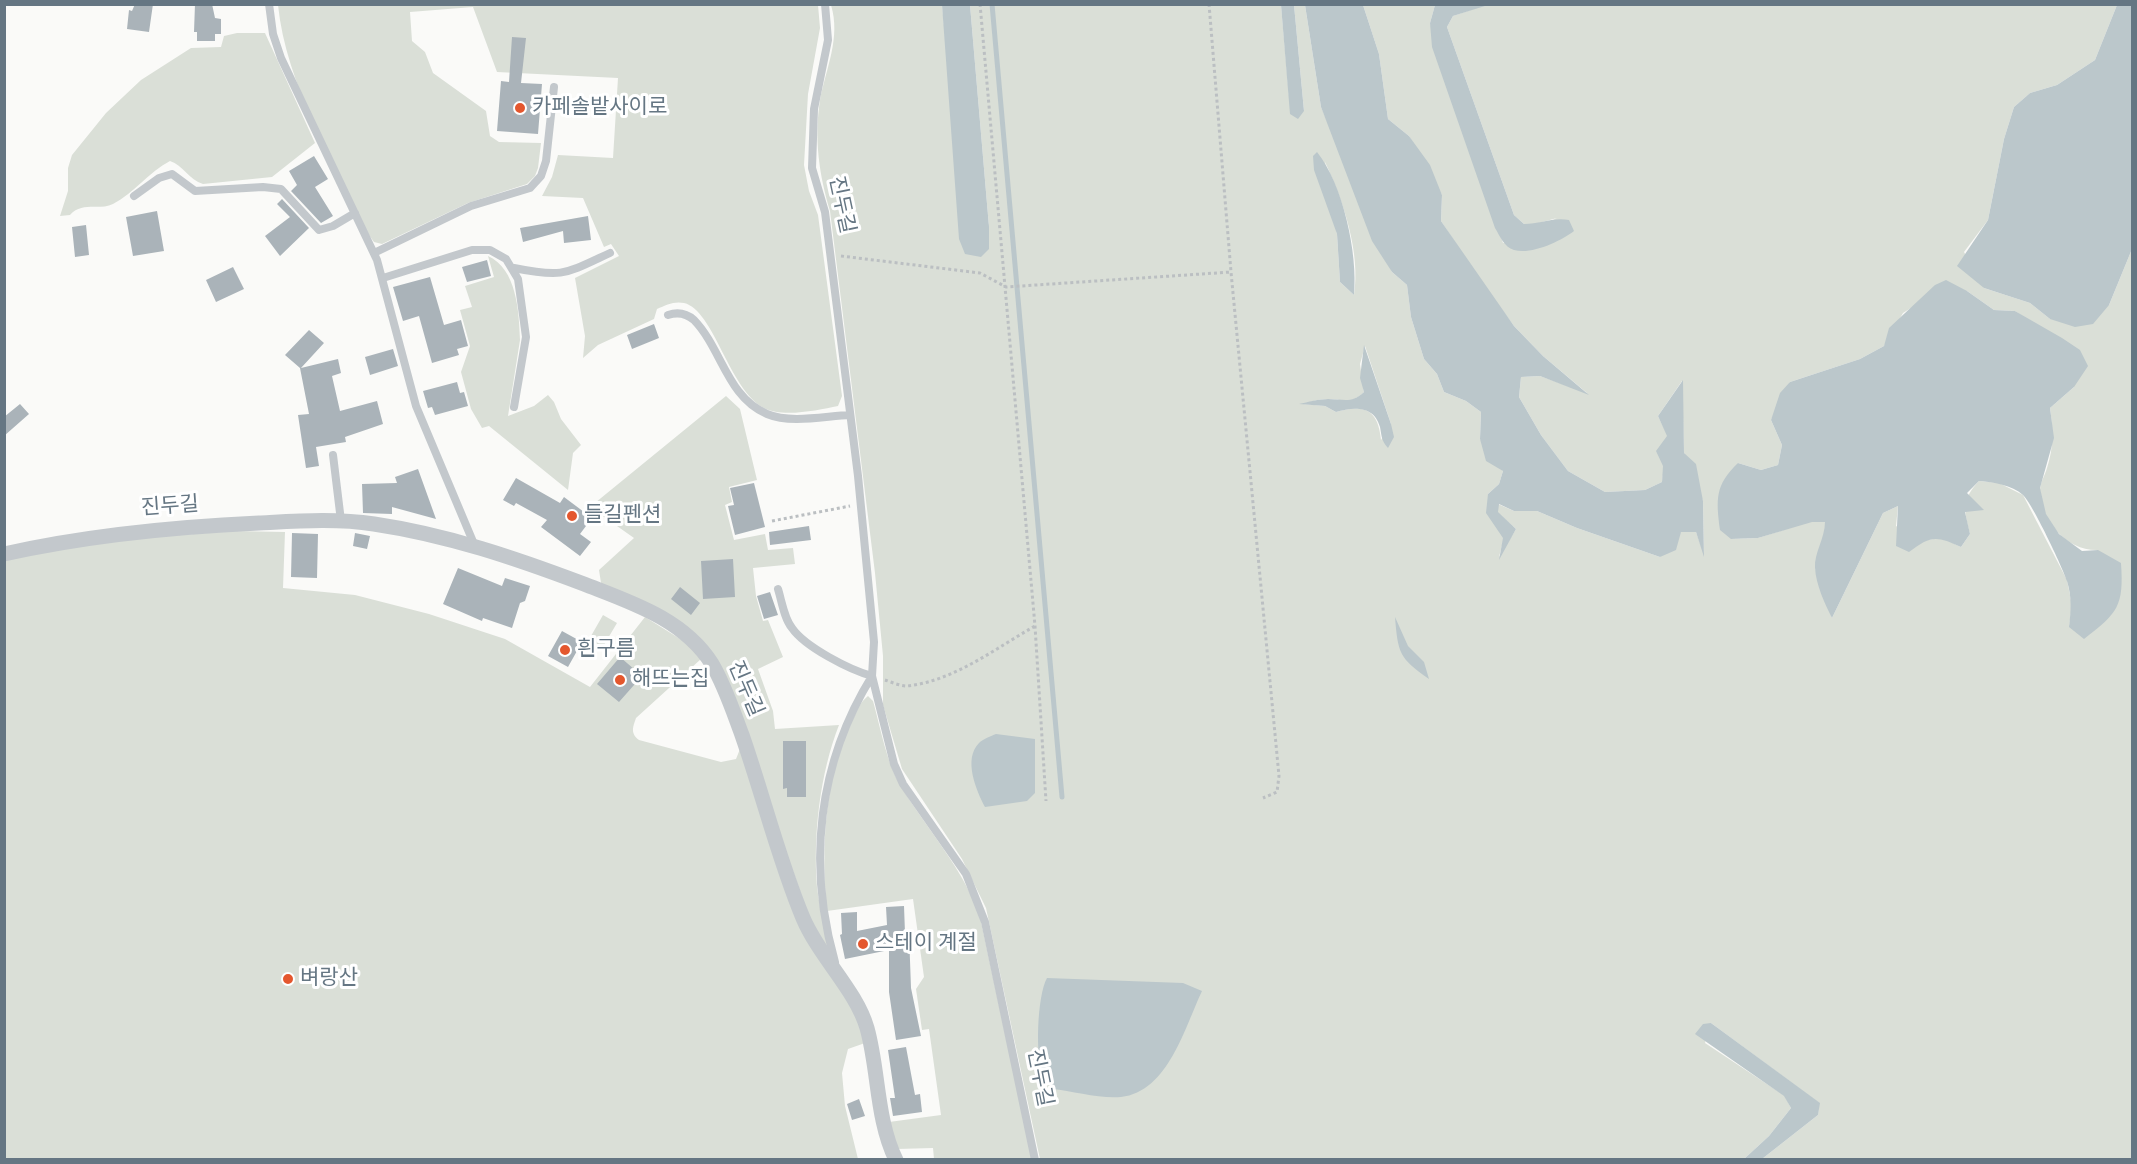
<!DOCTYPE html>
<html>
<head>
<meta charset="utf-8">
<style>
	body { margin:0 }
	#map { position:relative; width:2137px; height:1164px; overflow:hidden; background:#fafaf8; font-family:Roboto,sans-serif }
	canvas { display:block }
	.frame { position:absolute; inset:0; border:6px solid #657683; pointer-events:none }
</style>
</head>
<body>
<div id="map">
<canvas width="2137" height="1164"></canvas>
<div class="frame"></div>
</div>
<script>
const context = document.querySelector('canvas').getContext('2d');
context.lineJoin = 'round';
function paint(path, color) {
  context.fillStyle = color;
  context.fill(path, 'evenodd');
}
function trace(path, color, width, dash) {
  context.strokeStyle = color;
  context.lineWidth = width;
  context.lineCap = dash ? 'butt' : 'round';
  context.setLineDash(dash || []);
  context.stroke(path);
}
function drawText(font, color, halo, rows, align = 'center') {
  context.font = font + ' Roboto,"Noto Sans KR",sans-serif';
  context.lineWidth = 6;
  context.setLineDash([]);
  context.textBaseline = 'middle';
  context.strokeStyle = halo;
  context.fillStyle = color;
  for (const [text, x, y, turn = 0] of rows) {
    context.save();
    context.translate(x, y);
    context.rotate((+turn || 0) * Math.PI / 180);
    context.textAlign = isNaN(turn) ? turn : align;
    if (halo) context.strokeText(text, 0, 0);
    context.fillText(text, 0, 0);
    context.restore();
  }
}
paint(new Path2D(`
	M1488,4L2117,5L2095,60L2057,85L2030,93L2014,107L2004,139L1988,220L1964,252L1984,288L2030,303L2050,319L2109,305L2132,249V1159H1762L1818,1115L1819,1103L1711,1023L1705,1043L1785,1096L1791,1108L1769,1136L1744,1159H1040L986,908L962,859L902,769L883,705V656L875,573L830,211C819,174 814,139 820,100C826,68 841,38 831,5H942L947,56L989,227L970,5H1281L1289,96L1304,111L1294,5H1305L1321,107L1392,272L1407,285L1411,317L1424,359L1437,374L1444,392L1466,401L1481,412L1480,439L1503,471L1499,484L1488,494L1504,538L1499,557L1516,529L1497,512L1498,504L1514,511H1537L1577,528L1660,557L1681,532H1696L1704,554L1703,501L1684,453L1682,381L1658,416L1668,436L1662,482L1645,490L1605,492L1568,471L1541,435L1519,397L1521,377L1540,376L1587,393L1543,356L1514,326L1484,286L1441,221L1442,195L1409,136L1388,119L1379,54L1363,5H1435L1430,23L1503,243L1557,218L1535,224H1524L1514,215L1447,27L1453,16ZM1325,162C1343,200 1361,253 1354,295L1340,282L1337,234ZM1967,291L1994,310L2015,311L2037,326L2074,387L2050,408C2053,429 2054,447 2047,468C2045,475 2040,483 2040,490C2041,522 2067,551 2098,550L2069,627L2072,605L2067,580L2023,495L1999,483L1979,481C1961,500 1964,510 1970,534L1961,547L1942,538L1925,540L1896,526L1898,506L1883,513L1832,618L1815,568L1825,535V522L1812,521L1758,538L1732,539L1738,463L1761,470L1778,465L1782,445L1771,420L1790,382L1860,359L1884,346L1903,313L1914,306ZM1365,346L1391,424L1381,440C1378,409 1364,404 1336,412L1325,406L1303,404C1310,402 1319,399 1327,399C1344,398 1348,407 1364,392L1360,364Z
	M278,5H818L820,28L808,94L804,165L809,191L818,215L842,396L838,406C818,410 783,418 764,408C729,390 714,310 684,303C674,301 666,305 657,309L654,319L598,345L583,358L585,336L575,278L619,256L611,244L604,247L583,198L542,196L552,177L558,155L613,158L618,78L497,72L473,7L410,12L412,41L425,52L433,73L486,111L490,136L499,142L541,143L538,168L535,176L527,184L468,203L382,244L374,242L369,235C334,164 286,84 278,5Z
	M237,33H265L315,143L272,177L203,184C189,180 183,165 170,161C149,172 134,193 113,204C99,211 83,201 70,215L60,216L68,191V168L72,155L106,113L141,80L191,48L221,47L224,36Z
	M488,256C517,269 519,312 520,340L508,416L534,406L548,395L554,402L561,419L581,445L573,453L568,490L489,426L482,428L471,409L461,372L470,346L460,310L472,307L465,286L494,277Z
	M726,396L740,409L757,480L729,487L732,502L725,505L734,540L765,534L768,550L793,548L795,564L753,568L756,596L763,621L768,620L783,657L758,669L773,711L775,729L839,725C820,774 813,834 817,887C820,912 827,936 832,959L812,925L720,664L601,583L599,570L634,538L590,507Z
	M234,531L285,532L283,588L355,595L429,614L505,639L590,687L645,617L685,642L701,659L636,718C633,727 630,733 639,740L721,762L736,759L740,749L776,854L854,1010L865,1043L848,1049L842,1073L845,1106L858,1159H5L4,560L100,541Z
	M603,615L617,623L601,650L587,643Z
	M868,696L873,701C881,729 886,762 902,788C929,832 963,868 980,917L1032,1159H934L933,1148L897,1149L889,1122L941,1115L929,1029L922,1030L916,989L924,977L913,899L827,911C821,847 824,778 853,719C857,711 860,702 868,696Z`), '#dadfd7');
paint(new Path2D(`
	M942,5H970L989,227V249L981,257L965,254L959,239Z
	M1281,5H1294L1304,111L1298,119L1290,114Z
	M1305,5H1363L1379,54L1388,119L1409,136L1430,165L1442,195L1441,221L1514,326L1543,356L1589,395L1540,376L1521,377L1519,397L1541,435L1568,471L1605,492L1645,490L1662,482L1663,466L1656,451L1667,436L1658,416L1683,380L1684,453L1696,464L1703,501L1704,557L1696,532H1681L1676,550L1660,557L1577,528L1537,511H1514L1499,504L1498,512L1516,529L1499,560L1503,538L1486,513L1488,494L1499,484L1503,471L1486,461L1480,439L1481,412L1466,401L1444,392L1437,374L1424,359L1411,317L1407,285L1392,272L1372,241L1321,107Z
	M1435,5H1488L1453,16L1447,27L1514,215L1524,224C1540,224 1553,217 1569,220L1574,231C1561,241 1532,255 1514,250C1504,247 1500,236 1495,228L1432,47L1430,23Z
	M2117,5H2132V249L2109,305L2093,324L2075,327L2050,319L2030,303L1984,288L1957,266L1988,220L2004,139L2014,107L2030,93L2057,85L2095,60Z
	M1317,152C1343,184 1358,254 1354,295L1340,282L1337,234L1314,170L1313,156Z
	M1946,280L1967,291L1994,310L2015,311L2062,338L2080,350L2088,366L2074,387L2050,408L2054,438L2040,488L2046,514L2059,534L2082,551L2098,550L2121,563C2124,606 2118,613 2084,639L2069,627C2071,611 2072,597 2067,581C2063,568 2032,503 2023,495C2012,485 1993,482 1979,481L1967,493L1984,510L1965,512L1970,534L1961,547C1937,536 1931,535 1909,552L1896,546L1898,506L1883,513L1832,618C1825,604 1816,585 1815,568C1814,553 1825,538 1825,522H1812L1758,538L1731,539L1720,530C1716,499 1715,485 1738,463L1761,470L1778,465L1782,445L1771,420L1780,393L1790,382L1860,359L1884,346L1889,328L1935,285Z
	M1364,345L1391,424L1394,437L1388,448C1381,440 1382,437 1380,427C1374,405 1353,407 1336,412L1325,406L1299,404C1308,402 1319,399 1328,399C1344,399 1351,404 1364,392L1360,378Z
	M1395,617L1408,646L1424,662L1429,679C1399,658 1398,653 1395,617Z
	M996,734L1035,739V793L1027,801L985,807C976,790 963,759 979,743C983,739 991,736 996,734Z
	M1047,978L1183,983L1202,991C1185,1027 1168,1092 1121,1097C1100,1099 1073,1091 1052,1089C1049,1085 1045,1081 1043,1077C1035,1057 1037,996 1047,978Z
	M1711,1023L1820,1103L1818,1115L1762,1159H1744L1769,1136L1791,1108L1784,1096L1695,1034L1703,1024Z`), '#bbc7cb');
trace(new Path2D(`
	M992,4L1062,797`), '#bbc7cb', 5);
paint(new Path2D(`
	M135,4H153L149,32L127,29L129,10L132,11Z
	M195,4H212L215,18L221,19V34H215V41H197V32H194Z
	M512,37L526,38L521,83L542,84L538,134L497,131L501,81L509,82Z
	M314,156L328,179L315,187L333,216L321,223L291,191L297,185L289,171Z
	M282,199L309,228L280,256L265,236L290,217L277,204Z
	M157,211L164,251L133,256L126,217Z
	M588,216L591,240L564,243L563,231L523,242L520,228Z
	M86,225L89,255L75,257L72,227Z
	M487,260L491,276L467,282L462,267Z
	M233,267L244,289L216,302L206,280Z
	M430,277L444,325L461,320L468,346L457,349L459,355L432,363L419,316L403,321L393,287Z
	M654,324L659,338L632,349L627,335Z
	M309,330L324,343L301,368L338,359L341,373L332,376L340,411L377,401L383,424L345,437L346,442L316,447L319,466L306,468L298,415L309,414L300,368L285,355Z
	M393,349L398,366L370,375L365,357Z
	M457,382L460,393L464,392L468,406L435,415L432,407L428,408L423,391Z
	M20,404L29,414L4,436V417Z
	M418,469L436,519L392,507V514L363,513L362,484L397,483L395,477Z
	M516,478L560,503L564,497L592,518L580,534L591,542L580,556L541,527L547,520L516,503L514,506L503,500Z
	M754,483L765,527L735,535L728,506L734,505L730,488Z
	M809,526L811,540L770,545L769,532Z
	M292,533L318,534L317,578L291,577Z
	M355,533L370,536L367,549L353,546Z
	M733,559L735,597L703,599L701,561Z
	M458,568L502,586L505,578L530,586L525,601L520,603L512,628L483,618L482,621L443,604Z
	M680,587L700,603L691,615L671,599Z
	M770,592L778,615L764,619L757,596Z
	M562,631L582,642L568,667L548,656Z
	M620,657L642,676L619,702L597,684Z
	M783,741H806V797H787V788L783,789Z
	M904,906L905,933H909L911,988L921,1036L896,1040L889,992V950L845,959L840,935L842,934L841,913L857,912V931L887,925L886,907Z
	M906,1047L915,1095L920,1094L922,1112L893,1116L890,1098H895L888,1050Z
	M859,1099L865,1116L852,1120L847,1104Z`), '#aab3b9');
trace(new Path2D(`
	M980,4L1035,626L1046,801
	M1209,4L1231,272L1279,776L1277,792L1263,798
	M841,256L980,273L1006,287L1231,272
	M772,521L850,506
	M885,680C891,682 900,686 907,686C954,681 996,648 1035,626`), '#bbbfc2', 3, [3, 3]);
trace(new Path2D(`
	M269,4L273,34L281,58L377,260L416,406L474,544
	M825,4L828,40L814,109L812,168L825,212L858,476L874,642L872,676L894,764L903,784L966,874L985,922L1035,1160
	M134,196L159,178L172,174L195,191L263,187L281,189L319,230L333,226L355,213
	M374,253L471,206L530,188L541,176L546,161L554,87
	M514,268C563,278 565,274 610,253
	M383,278L472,250H490L506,259L518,279L526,337L514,407
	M668,315C677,312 686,313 694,320C722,349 727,397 767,414C791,424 825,416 850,415
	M333,455L341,521
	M778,589C782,602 784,618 792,628C805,647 850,670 872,676C818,763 807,864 835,962`), '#c3c8cc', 8);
trace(new Path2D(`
	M4,554C89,535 172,527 259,523C297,521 336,518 374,524C448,535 515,558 584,584C630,602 684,619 712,664C725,686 733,711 742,735C763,795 779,861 803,918C820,958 856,990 867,1028C879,1071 876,1119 896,1160`), '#c3c8cc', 15);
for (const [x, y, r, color] of [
	[520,108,6,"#e4572e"],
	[572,516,6,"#e4572e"],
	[565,650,6,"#e4572e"],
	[620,680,6,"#e4572e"],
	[863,944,6,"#e4572e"],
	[288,979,6,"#e4572e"]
]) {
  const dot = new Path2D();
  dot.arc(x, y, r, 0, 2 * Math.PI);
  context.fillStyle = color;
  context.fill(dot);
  trace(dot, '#fff', 2);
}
drawText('21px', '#657683', '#fff', [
	["카페솔밭사이로",532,108],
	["들길펜션",584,516],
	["흰구름",577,650],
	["해뜨는집",632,680],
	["스테이 계절",875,944],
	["벼랑산",300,979]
], 'left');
drawText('21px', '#657683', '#fff', [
	["진두길",841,205,78],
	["진두길",170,507,-4],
	["진두길",745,689,67],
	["진두길",1039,1078,79]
]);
</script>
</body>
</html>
